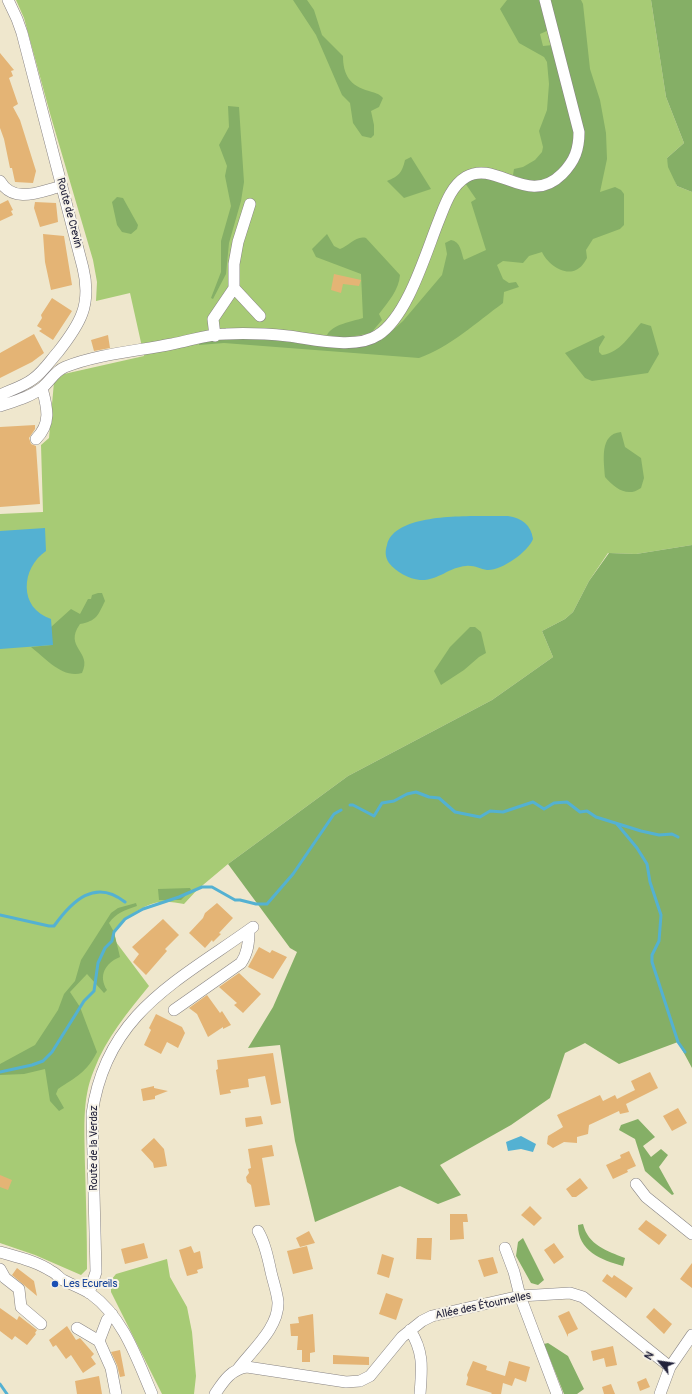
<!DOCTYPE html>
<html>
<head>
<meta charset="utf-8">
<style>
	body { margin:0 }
	#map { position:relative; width:692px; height:1394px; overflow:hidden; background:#efe7cd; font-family:Pangolin,sans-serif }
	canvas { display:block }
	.north { position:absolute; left:640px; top:1342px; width:40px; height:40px; -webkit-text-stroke:3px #f7f3e8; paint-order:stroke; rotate:300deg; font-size:11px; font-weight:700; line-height:16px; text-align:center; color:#22223b }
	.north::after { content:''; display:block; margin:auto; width:14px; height:18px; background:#22223b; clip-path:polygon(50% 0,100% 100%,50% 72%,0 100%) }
</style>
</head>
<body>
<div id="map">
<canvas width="692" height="1394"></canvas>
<div class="north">N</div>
</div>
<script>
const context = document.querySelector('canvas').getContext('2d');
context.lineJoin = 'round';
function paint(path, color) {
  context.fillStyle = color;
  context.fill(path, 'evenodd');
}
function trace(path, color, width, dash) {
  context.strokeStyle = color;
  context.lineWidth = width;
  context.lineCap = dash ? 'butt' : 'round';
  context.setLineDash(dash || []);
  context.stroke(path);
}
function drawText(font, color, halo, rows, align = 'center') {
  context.font = font + ' Pangolin,sans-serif';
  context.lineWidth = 4;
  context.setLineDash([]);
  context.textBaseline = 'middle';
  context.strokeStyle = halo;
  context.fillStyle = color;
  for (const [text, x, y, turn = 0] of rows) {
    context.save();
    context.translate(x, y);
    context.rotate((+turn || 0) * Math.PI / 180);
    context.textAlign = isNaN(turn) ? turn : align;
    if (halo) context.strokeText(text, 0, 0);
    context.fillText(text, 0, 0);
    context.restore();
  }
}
paint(new Path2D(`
	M16,0H651L666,97L684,143L667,158L677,186L692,192V545L636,554L608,553L589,581L573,612L565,619L542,631L553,657L492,700L348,776L228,864L197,890L184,904C177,903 168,901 161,902C145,903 123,919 114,932L116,942L149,986C128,1012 106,1038 94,1070C81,1100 85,1134 85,1166C86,1200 87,1235 87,1269L81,1275L35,1255L0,1243V514L43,512L41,445L49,438L54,382L64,374L144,356L130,293L96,301L97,282L93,260L51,117L24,18Z
	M167,1259L170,1277L187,1307L192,1332L196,1376L194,1394H162L111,1292V1280L116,1274Z`), '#a7cb75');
paint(new Path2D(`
	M293,0H307L314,10L322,35L343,56C343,75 350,86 369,91C375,93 378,93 383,98L379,107L371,111L374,125V135L371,138L362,136L353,123L350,103L342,95L316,35Z
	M507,0H539L549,30L540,34L543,46L553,45L575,136L572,154L553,177L540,181H529L513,175L514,169L523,167L535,160L542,152L543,147L539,131L547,110L549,84L547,62L544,57L519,43L500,9Z
	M550,0H581L583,4L590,69L600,100L606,133L607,159L600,192L615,187L621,190L624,194V225L620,229L593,239L586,250L587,258C585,262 581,268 576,270C563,276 547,263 542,252L529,256L523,263L503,261L497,265L503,279L509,283L516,282L519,287L504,292L503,303C477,322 450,347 419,358L224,343L199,345V341L225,336L345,346L370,345L384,338L403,321L442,275L447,254L445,243L451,240C461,242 461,252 464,260L486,250L471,202L476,199L465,183L474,178L483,177L537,191H545L555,186L579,158Z
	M651,0H692V192L677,186L668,167L667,158L684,143L666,97Z
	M228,106L239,107L244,182L241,201L229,243L226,274L213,299L211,298L221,272V241L231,206L225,176L227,166L219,145L229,127Z
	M411,157L431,189L404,198L387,181C399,176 402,173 405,160Z
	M117,197L123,198L138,225L137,229L131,234L122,232L117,225L112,202Z
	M327,234L334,246L340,249C349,246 356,235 366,238L400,275C399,290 388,302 379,314L382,320L371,333L344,338L327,335C333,324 351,322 363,318L361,274L316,257L312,249Z
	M641,323L651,326L659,354L648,373L592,381L585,378L565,353L603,335L605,337L599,347V352L602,355C620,353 630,335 641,323Z
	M621,432L625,447L641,458L644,478L641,488C627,498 615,488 605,477C604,461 599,434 621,432Z
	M692,545V1068L678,1042L619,1064L585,1043L565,1053L550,1098L511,1125L440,1165L461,1195L438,1204L400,1186L315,1222L295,1141L280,1045L248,1048L273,1007L297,952L290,948L228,864L348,776L492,700L553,657L542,631L565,619L573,612L589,581L609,553L636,554Z
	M98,593H102L105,601C98,615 97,621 80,624C63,648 93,651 82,673C63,679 45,658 31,647L52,645L51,627L71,609L80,614L88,599H91L92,595Z
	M470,627H475L481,632L486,653L479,657L464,670L441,685L434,671L450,647Z
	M190,888L191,890L181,900H159L158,889Z
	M136,903L137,906C125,910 116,913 109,923L114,932L120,957C105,963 98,976 107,990L104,993L87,974L70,992L80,1007L97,1052C87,1072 76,1077 58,1089L56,1094L64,1108L59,1111L50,1101L45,1069L24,1074L0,1075V1064L35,1045L58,1010L64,994L75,981L81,960L111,913L118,908Z
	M638,1119L655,1137L643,1146L651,1157L661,1149L668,1155L659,1167L674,1194L672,1195L645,1171L635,1139L619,1130L621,1125Z
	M583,1224C588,1245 607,1251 625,1258L623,1266C601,1260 578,1251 578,1225Z
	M523,1238L544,1280L538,1285L531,1283L516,1256L518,1242Z
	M548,1343L568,1356L584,1389L577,1394H564L544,1344Z`), '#85af66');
paint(new Path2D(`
	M508,516C522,518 531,525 533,539C528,552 501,571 487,570C480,569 474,565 466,566C449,567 438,581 420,580C409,579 396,572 389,563C385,557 385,551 387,545C395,510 480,517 508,516Z
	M45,528L46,551C21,568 18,608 51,619L53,645L0,649V531Z
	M521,1136L536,1144L533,1152L521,1149L508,1151L506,1142Z`), '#54b1d2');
trace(new Path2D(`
	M350,805H353L374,816L382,803L394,801L407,794L416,792L429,797L439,798L455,812L480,817L490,811L503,812L533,802L544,809L554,803L567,802L580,812L587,811L596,817L641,831L659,835L672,834L678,837
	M617,824L637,848L647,864L650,882L661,915L659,941L652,955V962L678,1042L685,1052
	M0,915L49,926H54C72,901 95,878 125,902
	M0,1072L32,1065L43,1061L52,1052L84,1001L94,991L98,963L105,948L112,941L114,932L125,919L143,909L179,897L202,887H212L235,900H240L256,904H267L293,874L334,814L341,810
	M0,1384L7,1394`), '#54b1d2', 3);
paint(new Path2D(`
	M0,53L14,70L11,71L13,76L9,78L18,104L13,107L20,120L36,171L33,183L15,182L12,168H10L4,139L0,128Z
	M8,200L13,210L11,211L13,215L0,221V204Z
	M35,202L56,203L58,222L40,227L34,208Z
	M43,234L64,236L72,285L51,290L45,262Z
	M334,274L361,280L359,286L343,284L341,293L331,290Z
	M52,298L72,311L53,340L39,331L42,329L37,326L42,318L41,315Z
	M34,334L44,353L32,362L0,378V353Z
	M108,335L110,348L94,351L91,340Z
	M35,425V429L29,438L31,444L36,446L40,504L0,507V427Z
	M217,903L233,918L219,933L221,934L213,942L212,940L205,948L189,933L203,918L205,913Z
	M163,919L179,935L165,949L167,951L146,975L133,962L139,954L132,947Z
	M259,947L270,953L272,950L287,957L273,979L248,967Z
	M239,973L261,994L243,1013L234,1005L237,1003L219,987Z
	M207,995L220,1013L222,1011L231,1025L223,1029V1027L208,1037L197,1014L189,1008Z
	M156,1014L182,1027L185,1033L178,1048L167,1042L161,1054L144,1045L151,1030L149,1028Z
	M273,1053L281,1103L271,1105L265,1076L248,1079L249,1087L230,1090L231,1093L220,1095L216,1070L218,1069L217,1060Z
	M650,1072L658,1088L626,1104L629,1112L620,1114L619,1111L589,1125L588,1134L577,1137V1143L564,1142L553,1148L547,1144L548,1136L563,1127L557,1115L600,1095L603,1101L615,1095L617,1099L635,1090L631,1081Z
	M154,1086V1088L168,1091L155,1096V1099L143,1101L141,1089Z
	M678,1108L687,1123L672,1131L663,1116Z
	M261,1116L263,1124L246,1127L245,1118Z
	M154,1138L164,1149L167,1166L154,1168L153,1163L141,1150Z
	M272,1145L274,1156L262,1158L270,1205L255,1207L251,1185L247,1182L246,1177L249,1173L248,1169L251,1168L248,1149Z
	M629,1151L636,1166L627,1170L628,1172L613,1179L606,1165L621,1158L620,1155Z
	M0,1175L12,1180L8,1190L0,1187Z
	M580,1178L588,1188L576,1197H572L566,1189Z
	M530,1206L542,1218L534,1226L521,1215Z
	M450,1214H467L468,1222H463L464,1239L450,1240Z
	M646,1220L667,1235L659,1245L638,1229Z
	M309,1231L315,1243L300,1247L296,1238Z
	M417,1238H432L431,1260L416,1259Z
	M144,1243L148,1258L125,1264L121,1249Z
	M554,1243L564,1257L554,1264L544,1250Z
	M191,1246L194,1253L200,1251L203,1268L197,1270L198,1273L187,1276L179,1250Z
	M307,1246L313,1269L293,1274L287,1251Z
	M382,1254L394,1258L389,1278L377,1274Z
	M493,1257L498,1273L484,1277L478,1260Z
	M692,1263V1288L680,1279Z
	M17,1268L34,1281L37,1296L12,1275Z
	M607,1274L612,1278L614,1275L633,1288L626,1298L602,1281Z
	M386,1293L403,1299L396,1320L379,1314Z
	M0,1308L17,1320L19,1316L37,1330L35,1333L36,1334L27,1345L15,1336L12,1340L0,1331Z
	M654,1308L672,1324L664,1334L646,1317Z
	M569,1311L578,1329L568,1334V1337L558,1316Z
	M313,1314L315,1352L310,1353V1362H302V1350H297L298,1336H291L290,1324L299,1323L298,1317Z
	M67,1326L76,1340L80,1338L94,1354L91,1357L96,1364L83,1373L71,1355L66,1359L56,1345L53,1347L49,1340Z
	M613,1346L617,1365L606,1367L604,1358L593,1361L591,1351Z
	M120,1350L125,1376L120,1377L117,1365L111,1352Z
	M333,1355L369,1357V1365L333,1364Z
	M473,1361L487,1366L486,1370L505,1376L509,1361L530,1367L526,1382L515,1378L512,1386L503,1383L501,1394H491L492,1393L466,1385L468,1378L467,1375Z
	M99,1376L102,1394H77L75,1381Z
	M646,1378L650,1387L640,1391L637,1382Z
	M611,1384L615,1394H604L602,1387Z`), '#e4b475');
const minor = new Path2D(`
	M0,181C14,205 41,191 62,186
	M234,288L260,316
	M215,336L213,319L234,288V264L238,242L250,204
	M0,395C11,390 24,386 33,379C43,372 50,361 58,352C80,324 92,305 83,268L22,33L17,19L8,0
	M0,406C15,401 31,397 43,387C51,380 55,371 65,367C98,354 137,351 172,344C189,341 208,334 226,334C246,333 268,334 288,336C313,339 356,350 378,335C408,316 426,252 439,220C445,205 451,186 466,177C496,159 528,208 562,174C575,161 579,149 579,132L545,0
	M36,439C52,423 47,407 42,388
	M174,1010L241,963C248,953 249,942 249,930
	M636,1184L646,1197L692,1234
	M505,1248L514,1272L520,1296L557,1394
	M0,1252C17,1257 36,1261 51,1271C56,1273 59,1278 63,1280C72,1285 82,1288 91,1294C123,1317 137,1359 152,1394
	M0,1269L5,1278L19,1289L21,1307L41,1324
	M89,1293L96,1272L92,1114C106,1013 178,981 253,927
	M77,1328L99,1341L111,1368L116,1394
	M410,1330C424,1352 422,1368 420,1394
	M99,1341L107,1320L112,1314
	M238,1369C252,1350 279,1328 278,1302C277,1292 273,1281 271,1272C268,1258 265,1243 258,1231
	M215,1394C223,1382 231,1369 247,1367L346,1382L360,1381L370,1376L402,1337L422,1321L432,1316L520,1296L570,1293L583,1297L670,1367
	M660,1394L670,1367L692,1335`);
trace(minor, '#888484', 12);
trace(minor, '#fff', 11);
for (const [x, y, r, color] of [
	[55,1284,4,"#1a4fb4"]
]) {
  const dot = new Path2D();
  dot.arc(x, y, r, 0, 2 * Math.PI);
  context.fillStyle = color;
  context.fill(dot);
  trace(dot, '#f7f3e8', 1.5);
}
drawText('11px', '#22223b', '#f7f3e8', [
	["Route de Crevin",69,213,75],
	["Route de la Verdaz",94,1148,-90],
	["Allée des Étournelles",483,1306,-12]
]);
drawText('11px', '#164399', '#f7f3e8', [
	["Les Ecureils",63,1284]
], 'left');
</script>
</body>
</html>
